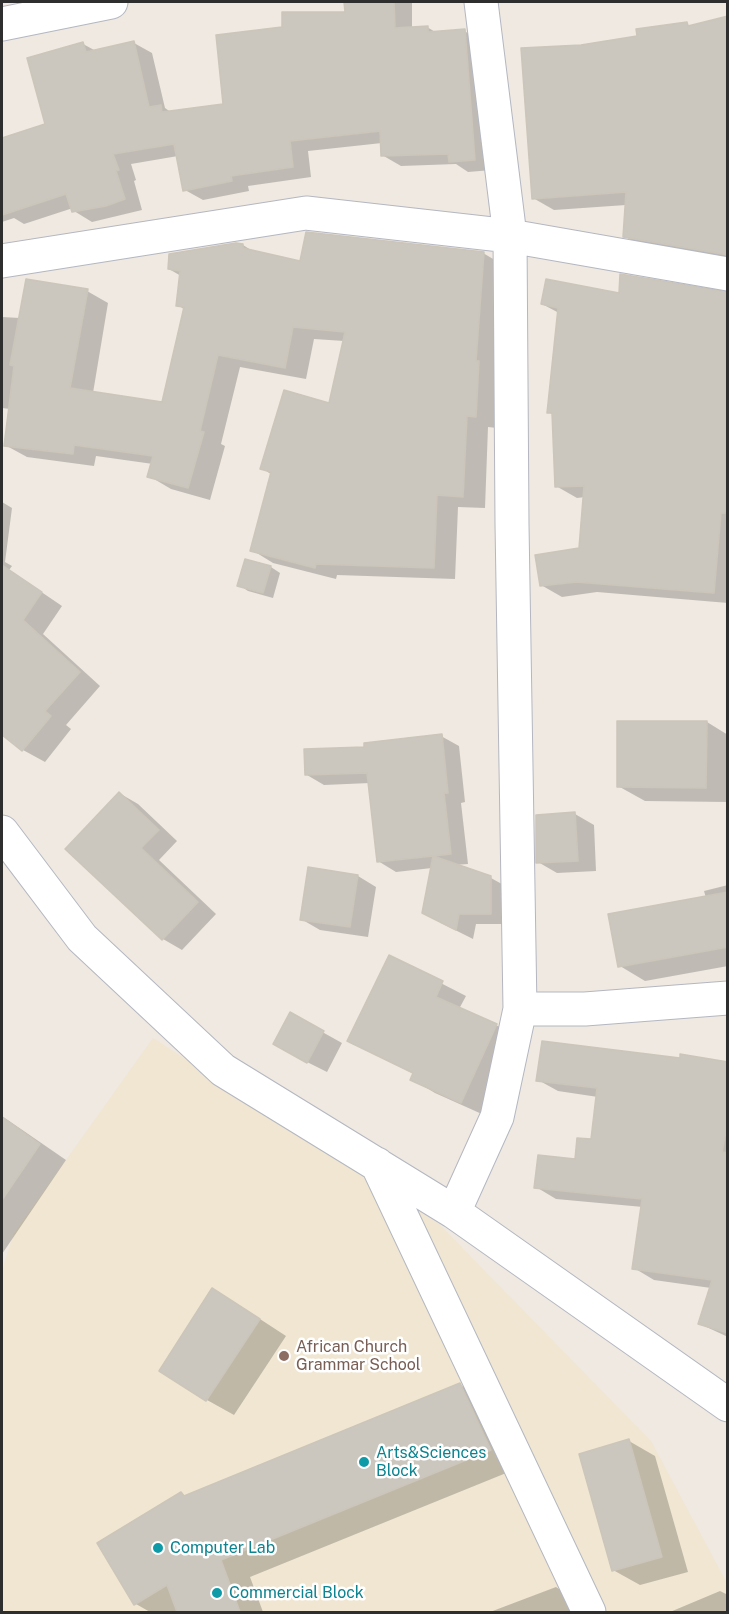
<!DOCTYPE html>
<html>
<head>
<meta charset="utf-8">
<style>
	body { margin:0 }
	#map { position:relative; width:729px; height:1614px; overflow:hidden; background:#efe9e1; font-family:"Public Sans",sans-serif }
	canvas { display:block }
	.frame { position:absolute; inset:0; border:3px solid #2e2e2e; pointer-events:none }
</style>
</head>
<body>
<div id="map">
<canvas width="729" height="1614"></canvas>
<div class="frame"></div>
</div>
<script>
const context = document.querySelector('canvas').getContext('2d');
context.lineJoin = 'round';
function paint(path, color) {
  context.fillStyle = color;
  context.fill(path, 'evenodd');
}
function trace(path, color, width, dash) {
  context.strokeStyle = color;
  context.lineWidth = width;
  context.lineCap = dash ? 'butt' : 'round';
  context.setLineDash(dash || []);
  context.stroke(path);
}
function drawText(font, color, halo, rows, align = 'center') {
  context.font = font + ' "Public Sans",sans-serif';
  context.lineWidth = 5;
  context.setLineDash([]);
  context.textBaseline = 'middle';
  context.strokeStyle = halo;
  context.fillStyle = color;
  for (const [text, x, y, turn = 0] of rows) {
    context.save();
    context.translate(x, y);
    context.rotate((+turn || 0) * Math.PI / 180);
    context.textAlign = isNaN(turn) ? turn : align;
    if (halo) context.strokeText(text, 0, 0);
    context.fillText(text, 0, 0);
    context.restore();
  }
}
paint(new Path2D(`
	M153,1038L439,1224L651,1441L728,1585L727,1612H2V1270L14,1233Z`), '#f0e6d1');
paint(new Path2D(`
	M345,2H412V28L427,27L437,33L464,31L483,41L492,170L468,172L456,164L401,166L382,155V143L308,151L311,177L248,186L249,191L203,200L185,190L178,156L131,164L136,180L134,181L142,210L92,222L74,211L73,208L24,224L14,218L2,222V140L47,125L83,44L96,51L134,43L152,53L165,108L172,113L225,106L283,28L347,13Z
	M687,24L692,27L728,123V262L645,248L624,236L626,205L554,210L533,198L582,46L639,37Z
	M243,245L254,252L301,263L483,253L505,266L497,428L488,427L485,508L458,507L455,579L337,575L336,579L273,563L252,550L272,475L262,468L330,405L344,341L314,339L306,379L240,367L221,444L225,446L210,500L171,489L149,476L153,464L96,456L94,466L27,457L5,445L10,409L2,408V317L20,318L87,291L108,303L93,393L163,403L185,310L178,305L181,276L169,269Z
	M620,295L728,485V603L597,592L562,597L541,585L580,549L585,497L577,498L556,486L554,415L548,412L559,313L542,304Z
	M2,502L12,508L5,562L12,566L9,570L62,606L43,634L100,686L66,725L71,729L45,762L23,750L2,733V689L6,684L2,681Z
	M246,561L271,567L280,573L273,598L248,591L239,585Z
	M707,722L728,735V802L645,801L618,786Z
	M441,736L459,746L465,802L461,803L468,864L455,865L491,878L509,888V924H476L473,939L441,923L432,868L396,872L378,861L370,783L324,785L307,775L366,748Z
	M119,793L138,804L177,841L159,860L216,914L182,950L163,939L67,849Z
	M575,814L594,825L596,871L557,873L538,862Z
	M358,876L376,887L368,937L320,930L301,919Z
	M728,885V966L645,981L620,966L706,898L704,891Z
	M390,957L466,996L459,1009L496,1025L519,1038L484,1115L435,1093L412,1079L414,1074L349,1041Z
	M290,1014L342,1043L327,1072L293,1055Z
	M681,1060L728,1063V1337L700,1324L711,1288L654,1280L634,1268L643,1207L556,1199L536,1187L576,1161L592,1141L598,1097L558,1091L538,1080Z
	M2,1116L66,1160L2,1254Z
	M240,1306L286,1336L234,1415L207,1400Z
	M460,1385L490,1402L521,1467L250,1577L263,1612H150L136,1604L99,1543L181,1494L186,1496Z
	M629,1441L655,1456L688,1572L640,1585L613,1570Z
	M556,1587L565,1593L575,1612H490Z
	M720,1591L728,1595V1612H670Z`), '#0003');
const building = new Path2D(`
	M344,2H394L395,28L428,26V32L465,29L475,160L449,162L448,154L381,156L380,131L290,141L293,167L231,176L232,181L183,191L174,144L113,154L119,170L116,171L125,199L106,206L72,212L66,194L2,215V138L45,124L27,58L83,42L86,52L134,41L149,107L161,105L162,112L223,104L216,35L282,27V12H345Z
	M728,16V255L623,237L626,192L532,199L521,48L581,45L637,36L636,29L687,22L688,26Z
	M306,232L484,252L476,361H479L476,417L467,416L463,497L437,495L434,568L316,564L315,568L250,551L271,472L260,469L284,390L329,403L345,332L293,327L285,368L218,355L200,431L204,432L188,488L147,477L153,456L74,445L73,454L4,446L14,366L10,365L26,279L88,289L70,388L162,402L184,307L176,306L180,271L168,269L169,254L236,243L243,244V248L300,261Z
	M620,274L728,292V493L725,513H721L714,593L576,582L540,586L535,555L579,548L584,486L555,487L552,413H547L558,308L541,304L546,279L619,293Z
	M245,559L271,566L263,593L237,586Z
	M2,565L42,592L23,620L80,672L45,711L51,716L22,751L2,735Z
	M617,721H707L706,788L617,787Z
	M442,734L448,793H444L451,854L433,856L491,876V914H459L456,930L422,913L433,856L377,862L367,773L305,775L304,749L364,747V743Z
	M119,792L159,830L141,848L198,902L162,940L65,849Z
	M575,812L578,861L536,863V815Z
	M308,867L358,875L350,927L300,920Z
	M728,892V947L618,967L608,914Z
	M389,955L443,981L436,997L497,1024L461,1103L410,1080L413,1073L347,1041Z
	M290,1012L324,1031L307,1063L273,1044Z
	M542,1041L680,1058V1054L728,1062V1121L722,1152L728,1153V1333L698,1324L712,1280L632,1269L642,1199L534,1188L538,1155L575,1159L577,1138L591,1139L597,1088L536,1081Z
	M2,1117L40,1144L2,1200Z
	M212,1288L260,1319L206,1401L159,1371Z
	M460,1383L491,1450L221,1560L240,1612H177L167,1585L134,1605L97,1543L181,1492L184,1496Z
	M629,1439L662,1557L612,1571L579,1454Z`);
paint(building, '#cbc7bf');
trace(building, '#cbc5ba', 1.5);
const street = new Path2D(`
	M481,2L510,236L512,524L520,1009L497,1117L454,1212L728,1405
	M2,24L111,2
	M2,261L306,213L510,236L728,274
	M2,832L82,938L223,1070L454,1212
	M520,1009H585L728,998
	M377,1164L589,1612`);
trace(street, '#b4b7c1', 35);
trace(street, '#fff', 33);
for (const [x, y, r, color] of [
	[284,1356,6,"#8d6e63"],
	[364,1462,6,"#0f9aa8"],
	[158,1548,6,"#0f9aa8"],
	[217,1593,6,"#0f9aa8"]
]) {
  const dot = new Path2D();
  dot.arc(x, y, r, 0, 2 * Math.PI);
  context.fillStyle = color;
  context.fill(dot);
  trace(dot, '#fff', 2);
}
drawText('16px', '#785e54', '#fff', [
	["African Church",296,1347],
	["Grammar School",296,1365]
], 'left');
drawText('16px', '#0d838f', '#fff', [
	["Arts&Sciences",376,1453],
	["Block",376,1471],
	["Computer Lab",170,1548],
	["Commercial Block",229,1593]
], 'left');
</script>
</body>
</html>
